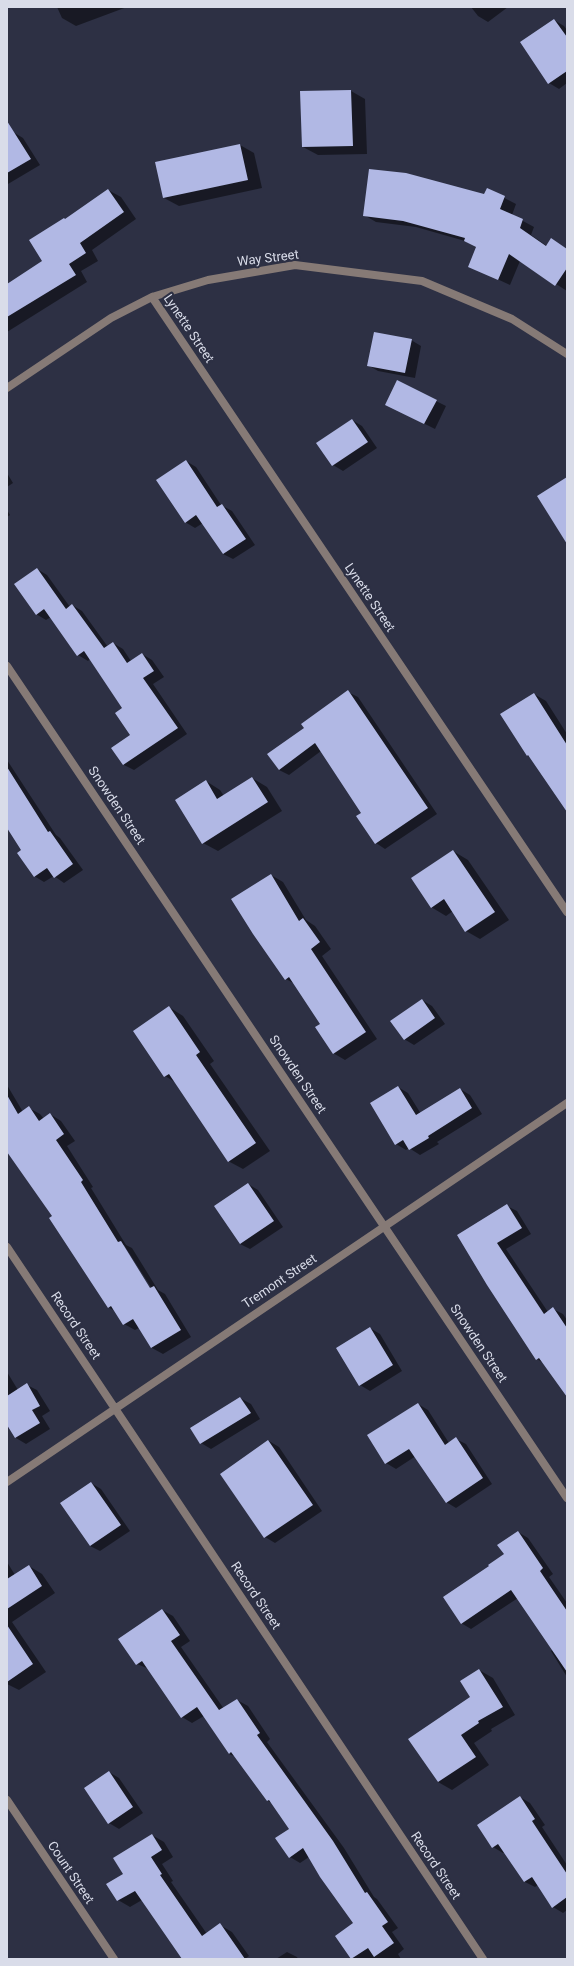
<!DOCTYPE html>
<html>
<head>
<meta charset="utf-8">
<style>
	body { margin:0 }
	#map { position:relative; width:574px; height:1966px; overflow:hidden; background:#2d3044; font-family:Roboto,sans-serif }
	canvas { display:block }
	.frame { position:absolute; inset:0; border:8px solid #d9dce9; pointer-events:none }
</style>
</head>
<body>
<div id="map">
<canvas width="574" height="1966"></canvas>
<div class="frame"></div>
</div>
<script>
const context = document.querySelector('canvas').getContext('2d');
context.lineJoin = 'round';
function paint(path, color) {
  context.fillStyle = color;
  context.fill(path, 'evenodd');
}
function trace(path, color, width, dash) {
  context.strokeStyle = color;
  context.lineWidth = width;
  context.lineCap = dash ? 'butt' : 'round';
  context.setLineDash(dash || []);
  context.stroke(path);
}
function drawText(font, color, halo, rows, align = 'center') {
  context.font = font + ' Roboto,sans-serif';
  context.lineWidth = 4;
  context.setLineDash([]);
  context.textBaseline = 'middle';
  context.strokeStyle = halo;
  context.fillStyle = color;
  for (const [text, x, y, turn = 0] of rows) {
    context.save();
    context.translate(x, y);
    context.rotate((+turn || 0) * Math.PI / 180);
    context.textAlign = isNaN(turn) ? turn : align;
    if (halo) context.strokeText(text, 0, 0);
    context.fillText(text, 0, 0);
    context.restore();
  }
}
paint(new Path2D(`
	M57,7H127L76,26L62,18Z
	M471,7H508L488,22L478,16Z
	M554,20L564,26L567,30V83L559,89L549,83Z
	M351,91L365,99L367,154L318,155L303,147Z
	M13,132L23,138L40,165L8,184L7,136Z
	M240,145L254,153L262,188L179,206L164,198Z
	M487,189L516,204L512,215L534,227L531,235L547,246L551,240L567,249V291L520,261L510,285L469,266L477,248L465,241L416,227L376,222L364,215L485,195Z
	M108,190L121,197L136,219L92,250L98,261L81,271L87,282L7,332V285L43,261L65,220Z
	M411,340L421,346L415,378L378,371L368,365Z
	M436,401L446,406L435,429L397,410Z
	M352,420L362,426L377,448L343,471L333,465L318,443Z
	M186,461L196,467L221,505L232,511L255,545L233,559L223,554L203,523L195,528L185,522Z
	M7,473L13,483L7,487Z
	M7,510L10,515L7,517Z
	M37,569L47,575L70,607L72,605L82,611L108,647L113,643L123,649L131,661L142,654L152,660L164,677L153,684L187,734L134,770L124,765L113,748L132,735L123,709L90,659L88,661L78,655L51,617L46,620L36,614Z
	M348,692L358,697L437,814L385,849L376,843L363,813L321,751L289,775L279,770L305,728Z
	M534,694L546,701L567,734V806L531,758L528,756L501,714Z
	M7,760L56,835L60,838L83,870L64,883L54,876L44,882L34,876L23,850L7,827Z
	M252,778L267,787L282,811L218,851L203,843L206,781L220,790L224,796Z
	M453,851L468,860L509,920L480,939L466,931L453,911L446,916L431,907Z
	M271,875L283,882L306,920L315,926L331,949L322,956L377,1039L345,1060L333,1053L321,1024L295,984L286,979Z
	M422,1000L432,1006L445,1024L414,1045L404,1039Z
	M169,1007L183,1016L214,1061L210,1064L270,1151L243,1169L228,1161L175,1082L165,1076Z
	M7,1085L23,1112L29,1108L40,1114L44,1119L50,1114L61,1121L75,1141L67,1146L93,1187L91,1188L126,1245L132,1248L158,1290L165,1294L191,1337L163,1354L152,1348L139,1328L135,1330L124,1324L115,1311L108,1307L53,1216L7,1150ZM122,1245H124L154,1292L152,1293Z
	M398,1087L408,1093L421,1114L460,1089L470,1095L482,1114L437,1142L439,1144L420,1155L409,1148L406,1150L396,1144Z
	M248,1184L258,1190L283,1227L250,1249L240,1244Z
	M507,1206L517,1211L531,1234L506,1249L548,1312L553,1309L563,1314L567,1320V1396L545,1364L537,1359L458,1235Z
	M370,1328L380,1334L402,1371L370,1391L360,1385Z
	M7,1372L18,1390L27,1385L37,1390L50,1411L42,1416L50,1429L26,1444L16,1438L7,1423Z
	M240,1398L251,1404L260,1419L211,1449L201,1443Z
	M418,1404L428,1410L449,1443L456,1439L466,1444L492,1484L456,1508L446,1502L416,1456L396,1469L386,1463Z
	M269,1441L279,1447L322,1511L275,1543L265,1537Z
	M91,1483L101,1489L130,1531L100,1551L90,1546Z
	M518,1532L528,1538L553,1574L549,1577L567,1603V1677L551,1651L553,1649L518,1598L471,1629L461,1623L491,1567L505,1554Z
	M7,1562L15,1575L29,1566L42,1574L55,1593L12,1622L46,1672L19,1690L7,1684Z
	M162,1610L173,1616L190,1641L181,1647L224,1709L237,1700L248,1706L270,1739L267,1742L344,1848L374,1897L377,1899L398,1928L392,1932L404,1949L398,1954L401,1959H352L336,1936L354,1923L309,1857L300,1863L290,1857V1830L272,1803L268,1801L236,1757L229,1754L204,1716L192,1723L182,1717L149,1669L137,1664Z
	M479,1670L493,1678L515,1715L491,1729L492,1731L474,1743L489,1765L452,1790L438,1782L410,1740L472,1697Z
	M109,1772L119,1778L143,1813L119,1829L109,1823Z
	M520,1797L530,1803L545,1825L542,1827L567,1865V1910L563,1913L553,1907L538,1885L535,1887L525,1882L505,1852L503,1853L493,1847Z
	M152,1835L164,1842L173,1857L162,1864L173,1881L171,1882L207,1934L220,1925L232,1932L249,1956L245,1959H183L142,1900L130,1907L118,1900L108,1884L124,1874Z
	M287,1952L297,1957L298,1959H276Z`), '#0007');
paint(new Path2D(`
	M554,19L567,37V71L548,84L520,42Z
	M351,90L353,146L302,147L300,91Z
	M7,121L31,159L7,173Z
	M240,144L248,180L163,198L155,162Z
	M369,169L406,173L484,194L487,188L505,196L500,209L523,219L520,228L546,246L551,238L567,249V268L555,286L509,254L498,280L468,267L476,247L464,241L465,238L403,221L363,216Z
	M108,189L124,212L80,243L86,253L69,264L76,275L7,317V284L42,261L29,240L64,218L65,219Z
	M374,332L412,339L405,373L367,366Z
	M397,380L437,400L424,424L385,405Z
	M352,419L368,442L332,466L316,443Z
	M186,460L217,507L222,504L246,539L223,554L196,515L185,523L156,480Z
	M567,477V544L537,496Z
	M37,568L66,609L72,604L104,648L113,642L127,663L142,653L154,671L143,678L178,728L123,765L111,748L130,735L115,713L122,708L84,651L77,656L44,609L36,615L14,584Z
	M348,690L428,808L375,844L356,816L361,813L315,743L279,770L267,754L304,728L301,724Z
	M534,693L567,745V812L528,755L527,756L500,714Z
	M7,767L48,832L50,831L73,864L54,878L47,868L34,877L17,853L21,850L7,828Z
	M252,777L268,802L202,844L175,800L206,780L217,799Z
	M453,850L495,912L465,932L444,899L431,908L411,878Z
	M271,874L299,921L303,918L320,942L311,949L366,1032L333,1054L315,1027L320,1024L289,977L285,980L253,934L231,899Z
	M422,999L435,1018L404,1040L390,1021Z
	M169,1006L200,1052L196,1055L256,1143L228,1162L169,1074L164,1077L133,1031Z
	M398,1086L416,1115L460,1088L472,1108L428,1136L429,1138L409,1150L403,1140L395,1145L370,1103Z
	M7,1095L18,1114L29,1106L39,1121L50,1113L64,1134L56,1140L83,1180L81,1182L118,1242L121,1241L150,1288L154,1286L181,1330L151,1348L133,1319L123,1325L111,1306L108,1308L49,1218L52,1216L7,1152Z
	M248,1183L274,1221L240,1244L214,1206Z
	M507,1204L522,1228L497,1243L544,1314L553,1307L567,1328V1397L539,1358L536,1360L487,1285L457,1235Z
	M370,1327L393,1365L359,1386L336,1348Z
	M27,1383L40,1406L32,1410L40,1423L15,1438L7,1425V1396Z
	M240,1397L251,1413L200,1444L190,1428Z
	M418,1403L445,1445L456,1437L483,1478L446,1503L409,1449L385,1464L367,1435Z
	M268,1440L313,1505L264,1538L220,1474Z
	M91,1482L121,1525L90,1546L60,1503Z
	M518,1531L543,1568L540,1571L567,1611V1672L511,1590L461,1624L443,1597L489,1566L488,1565L504,1554L497,1545Z
	M29,1565L42,1586L7,1609V1579Z
	M162,1609L180,1635L171,1641L219,1710L237,1699L260,1733L257,1735L333,1841L365,1893L367,1892L388,1922L382,1926L394,1943L374,1957L368,1948L351,1959L335,1936L353,1923L320,1877L303,1848L289,1858L275,1838L289,1829L269,1800L267,1801L231,1752L229,1754L197,1707L181,1718L142,1661L136,1665L118,1639Z
	M7,1625L33,1664L7,1682Z
	M479,1669L503,1707L478,1721L479,1723L461,1735L476,1757L438,1782L408,1739L470,1697L460,1681Z
	M109,1771L133,1807L108,1824L84,1788Z
	M520,1796L535,1819L532,1821L567,1874V1897L552,1908L532,1877L524,1882L498,1844L492,1848L477,1825Z
	M152,1834L162,1850L151,1857L162,1874L160,1875L202,1936L220,1923L245,1959H182L135,1891L117,1901L106,1884L123,1874L113,1858Z`), '#b1b8e4');
trace(new Path2D(`
	M152,297L567,912
	M7,388L111,318L152,297L208,280L295,265L422,281L512,319L567,354
	M7,666L567,1498
	M7,1247L483,1959
	M7,1482L567,1103
	M7,1800L114,1959`), '#867a76', 8);
drawText('13px', '#d9dce9', '#2d3044', [
	["Way Street",268,259,-7],
	["Lynette Street",188,329,56],
	["Lynette Street",369,598,56],
	["Snowden Street",116,806,56],
	["Snowden Street",297,1075,56],
	["Tremont Street",280,1282,-34],
	["Record Street",75,1326,56],
	["Snowden Street",478,1344,56],
	["Record Street",255,1596,56],
	["Record Street",435,1866,56],
	["Count Street",70,1873,56]
]);
</script>
</body>
</html>
